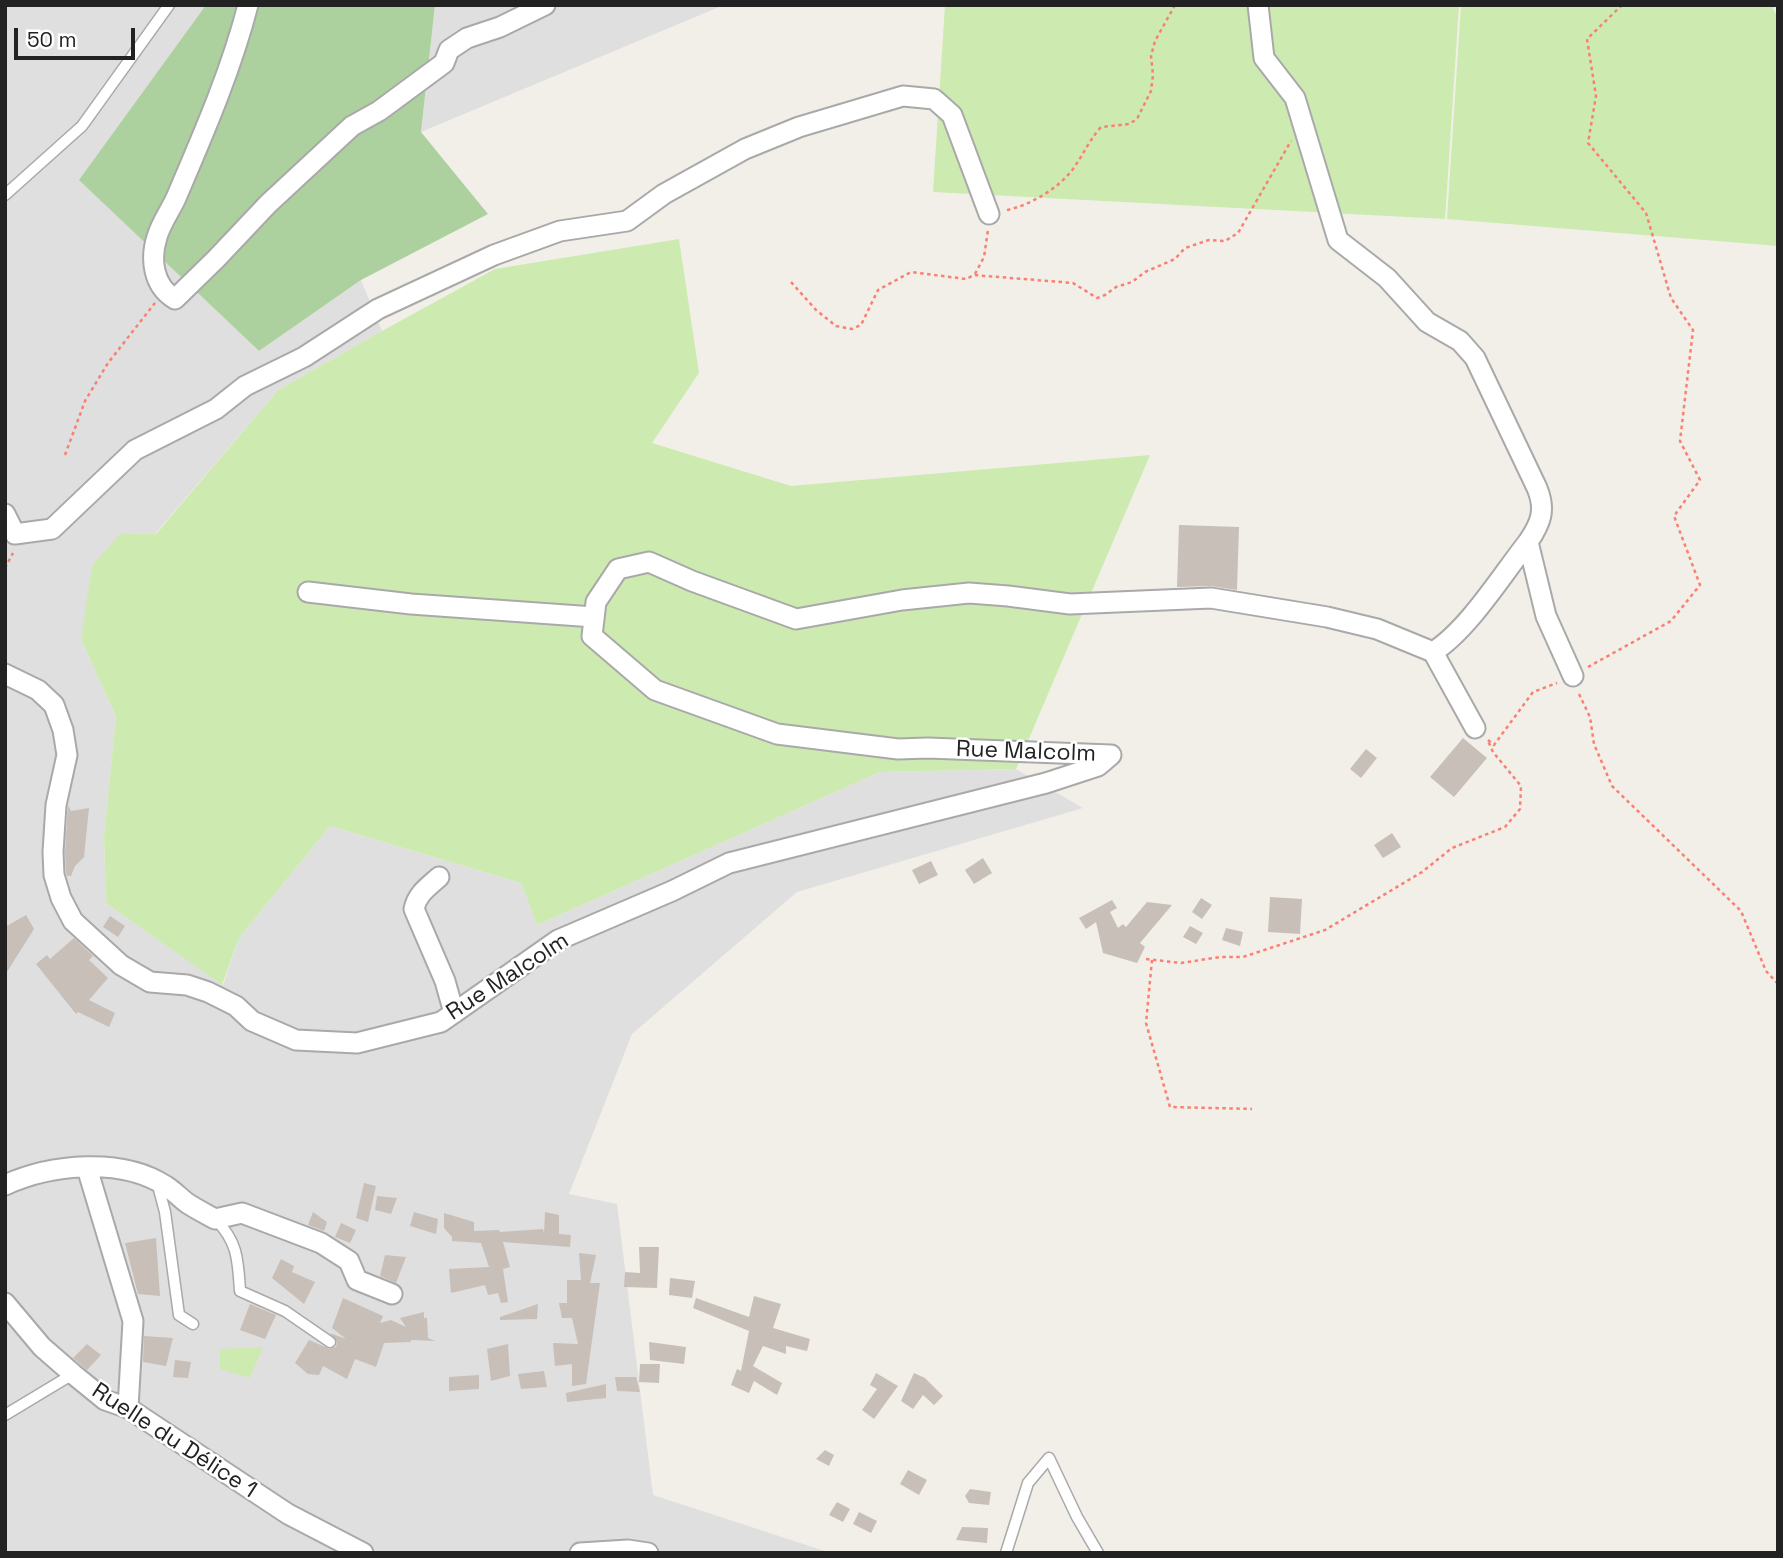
<!DOCTYPE html>
<html>
<head>
<meta charset="utf-8">
<style>
	body { margin:0 }
	#map { position:relative; width:1783px; height:1558px; overflow:hidden; background:#f2efe9; font-family:"Space Grotesk",sans-serif }
	canvas { display:block }
	.frame { position:absolute; inset:0; border:7px solid #222; pointer-events:none }
	.scale { position:absolute; left:14px; top:28px; width:121px; height:32px; box-sizing:border-box; border:4px solid #222; border-top:0; padding-left:9px; font-size:21px; line-height:24px; white-space:nowrap; color:#222; -webkit-text-stroke:5px #fff; paint-order:stroke }
</style>
</head>
<body>
<div id="map">
<canvas width="1783" height="1558"></canvas>
<div class="frame"></div>
<div class="scale">50 m</div>
</div>
<script>
const context = document.querySelector('canvas').getContext('2d');
context.lineJoin = 'round';
function paint(path, color) {
  context.fillStyle = color;
  context.fill(path, 'evenodd');
}
function trace(path, color, width, dash) {
  context.strokeStyle = color;
  context.lineWidth = width;
  context.lineCap = dash ? 'butt' : 'round';
  context.setLineDash(dash || []);
  context.stroke(path);
}
function drawText(font, color, halo, rows, align = 'center') {
  context.font = font + ' "Space Grotesk",sans-serif';
  context.lineWidth = 5;
  context.setLineDash([]);
  context.textBaseline = 'middle';
  context.strokeStyle = halo;
  context.fillStyle = color;
  for (const [text, x, y, turn = 0] of rows) {
    context.save();
    context.translate(x, y);
    context.rotate((+turn || 0) * Math.PI / 180);
    context.textAlign = isNaN(turn) ? turn : align;
    if (halo) context.strokeText(text, 0, 0);
    context.fillText(text, 0, 0);
    context.restore();
  }
}
paint(new Path2D(`
	M5,5H206L80,180L259,351L361,280L382,331L278,390L155,534L121,533L81,639L116,717L104,836L106,903L223,985L239,938L330,826L521,883L537,925L880,772L1016,769L1083,808L797,892L632,1034L569,1194L617,1204L653,1495L831,1553H5Z
	M435,5H724L421,132Z`), '#e0dfdf');
paint(new Path2D(`
	M945,5H1459L1445,219L933,192Z
	M1461,5H1776L1773,9L1778,17V246L1447,219Z
	M679,239L699,373L652,443L791,486L1150,455L1016,769L880,772L537,925L521,883L330,826L239,938L222,985L106,903L104,836L116,717L81,639L92,566L121,533L156,534L278,390L382,331L495,269Z
	M263,1347L250,1378L220,1369V1349Z`), '#cdebb0');
paint(new Path2D(`
	M206,5H435L421,132L488,214L361,280L259,351L79,180Z`), '#add19e');
paint(new Path2D(`
	M1179,525L1239,527L1237,590L1211,586L1177,587Z
	M1463,738L1487,758L1454,797L1430,777Z
	M1366,749L1377,758L1361,778L1350,769Z
	M68,805L71,811L89,808L84,857L75,866L71,876H67L66,873L65,852Z
	M1392,833L1401,847L1383,858L1374,845Z
	M983,858L992,873L974,884L965,870Z
	M931,861L938,875L919,884L912,870Z
	M1270,897L1302,899L1300,934L1268,932Z
	M1201,898L1212,905L1202,919L1192,912Z
	M1112,900L1117,908L1110,912L1118,928L1123,924L1126,927L1147,902L1172,905L1140,943L1145,947L1137,963L1103,953L1096,922L1086,929L1079,918Z
	M26,915L34,929L5,975V927Z
	M110,916L125,926L118,937L103,927Z
	M1190,926L1203,933L1196,944L1183,937Z
	M1226,928L1243,932L1240,946L1222,940Z
	M74,938L93,956L89,960L108,978L89,1000L115,1013L109,1027L78,1012L76,1014L36,964L47,955L50,959Z
	M364,1183L376,1186L368,1222L356,1218Z
	M377,1196L397,1198L391,1214L375,1210Z
	M313,1212L327,1222L324,1231L308,1225Z
	M414,1212L438,1219L436,1234L410,1226Z
	M545,1212L559,1215V1234L571,1235L570,1247L503,1242L510,1267L503,1269L508,1302L501,1303L498,1293L488,1295L485,1285L451,1293L449,1269L489,1267L481,1243L452,1241V1237L444,1228V1213L474,1222V1231L499,1230L500,1232L543,1229L544,1234Z
	M341,1223L356,1230L350,1243L335,1237Z
	M156,1238L160,1296L138,1294L125,1243Z
	M639,1247H659L657,1288L624,1287L625,1272L640,1273Z
	M579,1253L596,1255L590,1283H600L586,1384L572,1386V1364L555,1366L553,1343L578,1344L572,1318H562L559,1303H567V1280H581Z
	M385,1255L406,1257L396,1283L380,1276Z
	M281,1259L294,1266L292,1272L315,1282L304,1304L272,1278Z
	M670,1278L695,1281L692,1298L669,1295Z
	M754,1296L781,1304L773,1328L810,1339L807,1351L786,1346V1354L763,1346L753,1366L782,1383L777,1395L754,1381L749,1393L731,1385L737,1369L741,1371L749,1331L693,1308L696,1298L749,1317Z
	M343,1298L383,1316L380,1323L391,1320L406,1327L400,1318L424,1312V1318H427L428,1338L435,1341L411,1340V1342L384,1343L376,1367L355,1359L347,1379L323,1366L319,1375L308,1374L295,1363L309,1340L330,1349L336,1347L337,1342L330,1333L346,1339L332,1328Z
	M250,1304L276,1315L265,1339L240,1330Z
	M538,1304L537,1319L500,1320V1317Z
	M144,1336L173,1338L166,1366L143,1362Z
	M649,1342L686,1347L684,1364L650,1360Z
	M87,1344L101,1355L87,1370L73,1358Z
	M508,1344L510,1376L491,1381L487,1349Z
	M175,1360L191,1362L188,1378L173,1377Z
	M640,1364H660L659,1383L639,1382Z
	M544,1371L547,1387L521,1389L518,1374Z
	M876,1373L898,1386L874,1419L862,1410L877,1389L870,1385Z
	M914,1373L925,1378L943,1396L934,1405L923,1395L913,1409L901,1401Z
	M479,1375V1389L449,1391V1377Z
	M615,1377H636L640,1392L617,1391Z
	M606,1384V1398L567,1402L566,1393Z
	M825,1450L834,1455L829,1466L816,1459Z
	M908,1470L927,1480L919,1495L900,1484Z
	M970,1489L991,1492L989,1505L969,1503L965,1496Z
	M837,1502L850,1509L843,1522L829,1515Z
	M859,1512L877,1521L871,1533L853,1524Z
	M962,1527L988,1528L987,1543L956,1540Z`), '#c7bfb8');
const lane = new Path2D(`
	M5,195L82,126L169,5
	M157,1182L165,1212L179,1315L193,1324
	M216,1220C238,1242 238,1261 240,1291L285,1311L330,1342
	M5,1415L73,1374
	M1006,1553L1028,1483L1049,1458L1077,1517L1098,1553`);
const street = new Path2D(`
	M248,5C231,71 203,135 176,198C170,211 161,223 157,237C150,259 153,286 175,299L216,259L268,204L352,126L379,111L444,63L449,50L467,38L500,27L545,5
	M1258,5L1264,58L1295,98L1338,240L1387,278L1427,322L1460,341L1475,358L1537,488C1546,510 1541,523 1528,542L1546,616L1573,676
	M5,514L15,534L52,529L135,450L216,409L245,386L304,357L378,309L494,255L560,231L627,221L664,194L745,149L799,127L903,96L934,99L952,115L989,214
	M308,592L411,604L594,617
	M1433,652C1468,630 1502,575 1528,542
	M5,674L38,690L54,705L63,730L67,755L56,805L53,852L54,875L61,898L73,921L121,965L150,982L187,985L208,992L236,1006L252,1021L296,1040L357,1043L441,1022L558,940L672,891L729,863L1046,783L1098,766L1111,755L928,748L898,749L777,734L655,690L592,636L596,602L618,569L649,562L692,581L796,619L902,600L969,593L1008,596L1070,604L1211,598L1327,617L1377,629L1433,652L1475,728
	M439,877C428,887 417,894 414,909L445,981L454,1013
	M87,1168L133,1321L128,1408
	M5,1185C51,1164 122,1157 166,1186C174,1191 180,1198 187,1203C196,1209 206,1214 215,1219L242,1213L321,1243L349,1261L357,1280L392,1294
	M5,1303L42,1347L73,1374L105,1400L128,1408L288,1514L363,1553
	M580,1553L628,1550L648,1553`);
trace(lane, '#a9a9a9', 13);
trace(street, '#a9a9a9', 23);
trace(new Path2D(`
	M1007,210C1030,205 1058,189 1073,169C1083,155 1088,142 1101,127L1129,124L1137,119L1151,91L1153,75L1151,56L1155,41L1175,5
	M975,274L984,257L988,230
	M791,282L816,310L836,326L852,329L861,325L878,290L911,272L966,279L974,275L1073,283L1097,298L1105,295L1116,287L1132,282L1145,272L1175,259L1185,248L1209,240L1225,241L1238,233L1291,141
	M65,455L85,401L108,363L155,303
	M5,568L13,553
	M1588,667L1671,621L1700,585L1674,516L1700,480L1680,441L1693,330L1671,298L1646,213L1588,143L1596,96L1587,39L1622,5
	M1579,694L1590,717L1594,744L1612,786L1741,911L1766,971L1778,984
	M1488,740L1494,745L1533,692L1557,683
	M1146,959L1181,963L1220,957H1243L1325,930L1422,872L1452,848L1505,827L1520,809L1521,786L1493,752L1488,741
	M1152,960L1146,1023L1170,1107L1252,1109`), '#fa8072', 2.5, [3.5, 3.5]);
trace(lane, '#fff', 10);
trace(street, '#fff', 19);
drawText('23px', '#222', '#fff', [
	["Rue Malcolm",1026,752,2],
	["Rue Malcolm",508,977,-33],
	["Ruelle du Délice 1",174,1441,33]
]);
</script>
</body>
</html>
